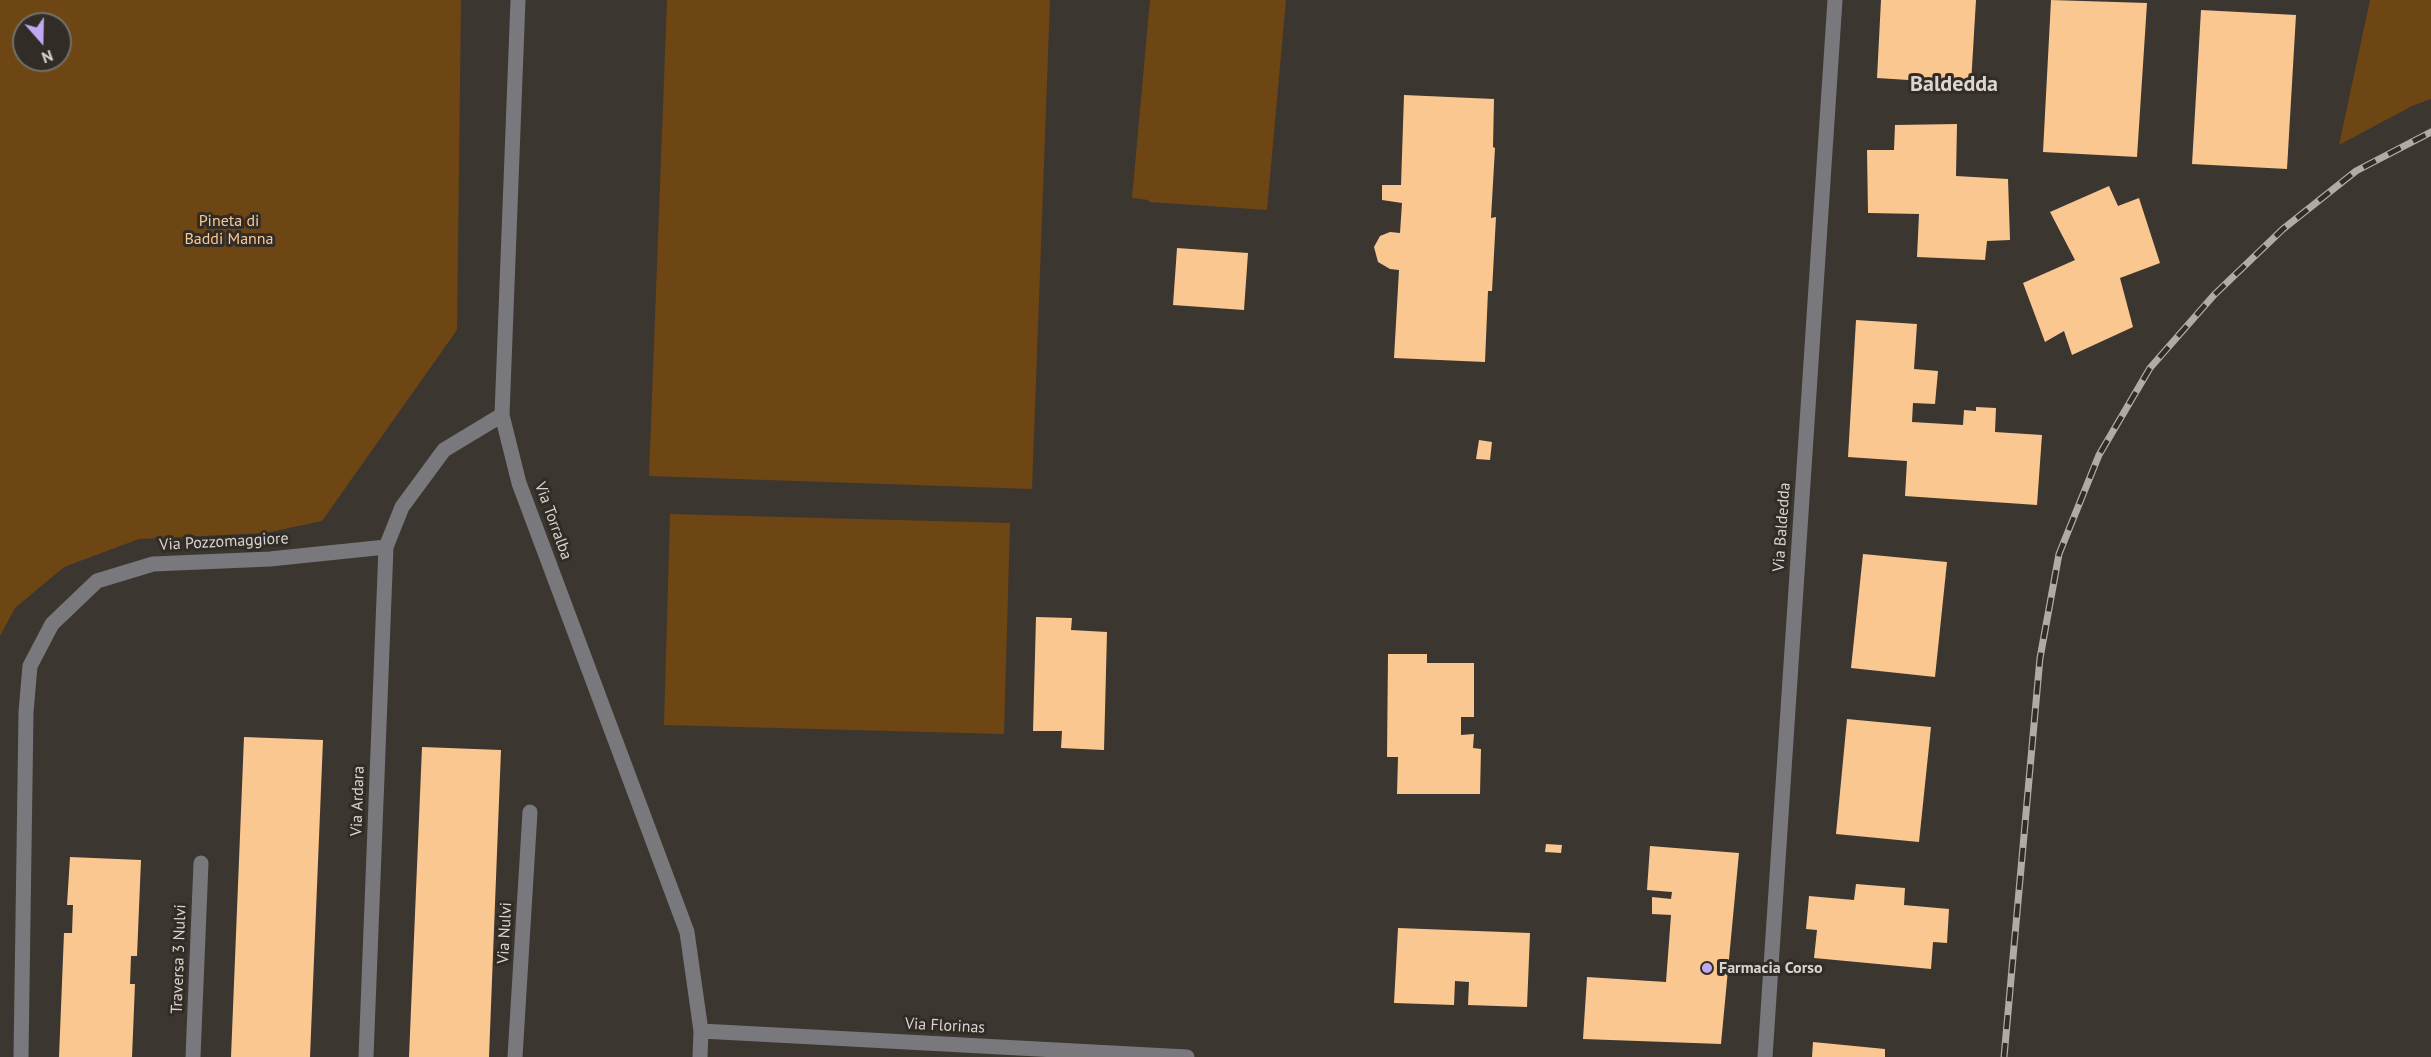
<!DOCTYPE html>
<html>
<head>
<meta charset="utf-8">
<style>
	body { margin:0 }
	#map { position:relative; width:2431px; height:1057px; overflow:hidden; background:#3c3630; font-family:"PT Sans",sans-serif }
	canvas { display:block }
	.north { position:absolute; left:12px; top:12px; width:60px; height:60px; box-sizing:border-box; background:#312c26; border:2px solid #746f6a; border-radius:50%; rotate:160deg; font-size:16px; font-weight:700; line-height:24px; text-align:center; color:#d8d4d1 }
	.north::after { content:''; display:block; margin:auto; width:21px; height:27px; background:#c0a8f3; clip-path:polygon(50% 0,100% 100%,50% 72%,0 100%) }
</style>
</head>
<body>
<div id="map">
<canvas width="2431" height="1057"></canvas>
<div class="north">N</div>
</div>
<script>
const context = document.querySelector('canvas').getContext('2d');
context.lineJoin = 'round';
function paint(path, color) {
  context.fillStyle = color;
  context.fill(path, 'evenodd');
}
function trace(path, color, width, dash) {
  context.strokeStyle = color;
  context.lineWidth = width;
  context.lineCap = dash ? 'butt' : 'round';
  context.setLineDash(dash || []);
  context.stroke(path);
}
function drawText(font, color, halo, rows, align = 'center') {
  context.font = font + ' "PT Sans",sans-serif';
  context.lineWidth = 6;
  context.setLineDash([]);
  context.textBaseline = 'middle';
  context.strokeStyle = halo;
  context.fillStyle = color;
  for (const [text, x, y, turn = 0] of rows) {
    context.save();
    context.translate(x, y);
    context.rotate((+turn || 0) * Math.PI / 180);
    context.textAlign = isNaN(turn) ? turn : align;
    if (halo) context.strokeText(text, 0, 0);
    context.fillText(text, 0, 0);
    context.restore();
  }
}
paint(new Path2D(`
	M0,0H461L457,330L322,521L265,533L139,539L64,567L15,608L0,636ZM24,24H60V60H24Z
	M667,0H1050L1032,489L649,476Z
	M1150,0H1286L1267,210L1149,202L1148,200L1132,198Z
	M2370,0H2431V99L2412,106L2339,145Z
	M670,514L1010,523L1004,734L664,725Z`), '#6d4614');
paint(new Path2D(`
	M1881,0H1976L1971,84L1877,78Z
	M2051,0L2147,3L2137,157L2043,152Z
	M2201,10L2296,15L2287,169L2192,164Z
	M1404,95L1494,99L1493,147L1495,148L1491,218L1496,217L1492,291H1488L1485,362L1394,358L1399,270L1390,269L1378,262L1374,247L1380,236L1390,232L1400,233L1402,203L1382,200V185H1401Z
	M1957,124L1956,176L2008,179L2010,240L1987,241L1985,260L1917,257L1919,214L1868,213L1867,150H1894L1895,125Z
	M2109,186L2118,206L2139,198L2160,263L2120,278L2133,327L2072,355L2064,331L2045,342L2023,283L2075,260L2050,212Z
	M1177,248L1248,253L1244,310L1173,305Z
	M1856,320L1917,324L1914,369L1938,371L1935,404L1913,403L1912,422L1963,425L1964,410L1976,411V407L1996,408L1995,432L2042,435L2037,505L1905,496L1907,461L1848,457Z
	M1479,440L1492,442L1490,460L1476,459Z
	M1863,554L1947,562L1935,677L1851,668Z
	M1036,617L1072,618L1071,630L1107,632L1104,750L1061,748L1062,731H1033Z
	M1388,654H1427V663H1474V717H1461V735L1474,734L1473,748L1481,749L1480,794H1397L1398,757H1387Z
	M1847,719L1931,727L1919,842L1836,834Z
	M244,737L323,740L310,1057H231Z
	M422,747L501,750L489,1057H409Z
	M1546,844L1562,845L1561,853L1545,852Z
	M1650,846L1739,853L1721,1044L1583,1039L1587,977L1666,982L1671,915L1652,914V897L1671,899L1672,892L1647,890Z
	M70,857L141,860L137,956H131L130,984H135L132,1057H59L64,933H72L73,905H67Z
	M1856,884L1905,888L1904,905L1949,909L1947,943L1933,942L1931,969L1814,958L1817,930L1806,929L1809,896L1854,900Z
	M1398,928L1530,933L1527,1007L1468,1005L1469,982L1455,981L1454,1005L1394,1003Z
	M1813,1042L1885,1049V1057H1812Z`), '#f9c78f');
trace(new Path2D(`
	M518,0L502,415L519,483L687,932L701,1031L700,1057
	M701,1031L1187,1057
	M21,1057L26,712L30,666L52,624L97,581L153,564L270,559L386,547
	M193,1057L201,863
	M366,1057L386,547L402,507L444,450L502,415
	M515,1057L530,812
	M1765,1057L1835,0`), '#79787c', 15);
const rail = new Path2D(`
	M2004,1057L2040,658L2059,554L2099,455L2150,368L2214,295L2283,229L2356,171L2431,132`);
trace(rail, '#afaba7', 7);
trace(rail, '#312c26', 4.5, [14]);
for (const [x, y, r, color] of [
	[1707,968,6,"#c0a8f3"]
]) {
  const dot = new Path2D();
  dot.arc(x, y, r, 0, 2 * Math.PI);
  context.fillStyle = color;
  context.fill(dot);
  trace(dot, '#312c26', 2);
}
drawText('16px', '#f9c995', '#312c26', [
	["Pineta di",229,221],
	["Baddi Manna",229,239]
]);
drawText('16px', '#d8d4d1', '#312c26', [
	["Via Torralba",553,521,70],
	["Via Baldedda",1782,527,-86],
	["Via Pozzomaggiore",224,542,-3],
	["Via Ardara",358,801,-88],
	["Via Nulvi",505,933,-87],
	["Traversa 3 Nulvi",179,959,-88],
	["Via Florinas",945,1026,3]
]);
drawText('bold 16px', '#d8d4d1', '#312c26', [
	["Farmacia Corso",1719,968]
], 'left');
drawText('bold 22px', '#ddd6cf', '#312c26', [
	["Baldedda",1954,85]
]);
</script>
</body>
</html>
